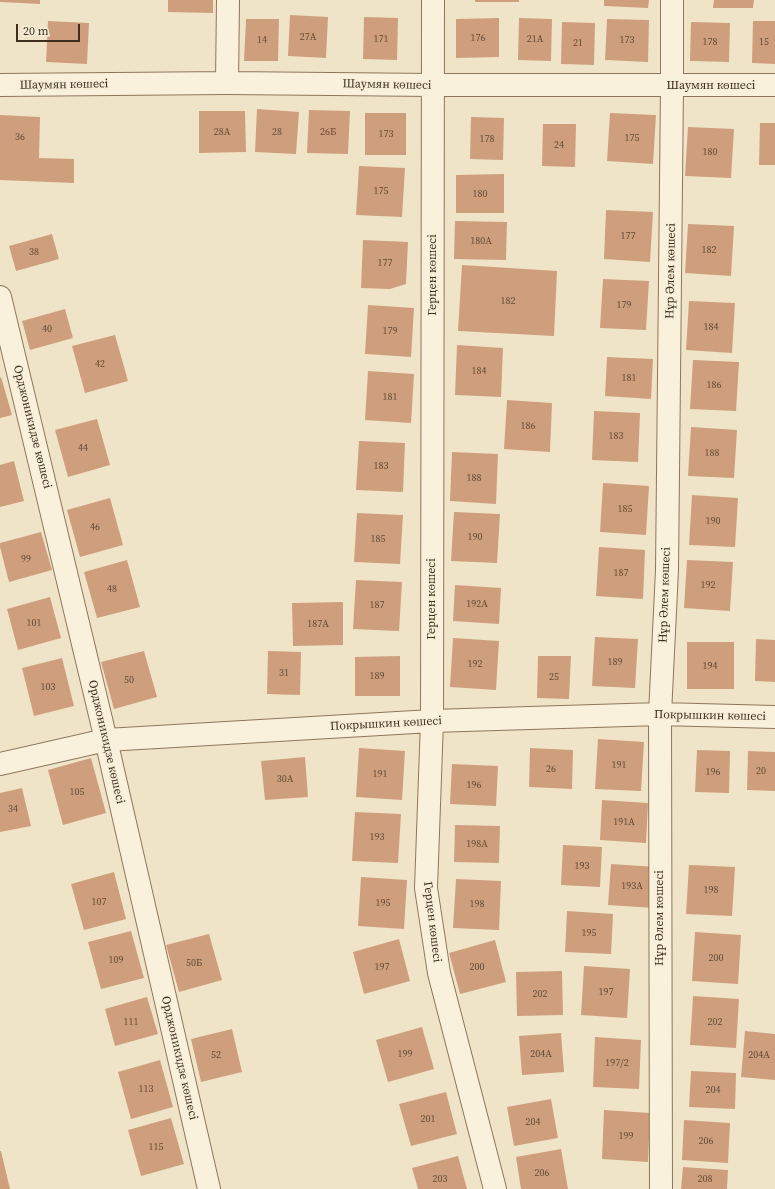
<!DOCTYPE html>
<html>
<head>
<meta charset="utf-8">
<style>
	body { margin:0 }
	#map { position:relative; width:775px; height:1189px; overflow:hidden; background:#f0e4c8; font-family:"Source Serif 4",serif }
	canvas { display:block }
	.scale { position:absolute; left:16px; top:24px; width:64px; height:18px; box-sizing:border-box; border:2px solid #3d2e20; border-top:0; padding-left:5px; font-size:12px; line-height:14px; white-space:nowrap; color:#3d2e20; -webkit-text-stroke:3px #f7eed8; paint-order:stroke }
</style>
</head>
<body>
<div id="map">
<canvas width="775" height="1189"></canvas>
<div class="scale">20 m</div>
</div>
<script>
const context = document.querySelector('canvas').getContext('2d');
context.lineJoin = 'round';
function paint(path, color) {
  context.fillStyle = color;
  context.fill(path, 'evenodd');
}
function trace(path, color, width, dash) {
  context.strokeStyle = color;
  context.lineWidth = width;
  context.lineCap = dash ? 'butt' : 'round';
  context.setLineDash(dash || []);
  context.stroke(path);
}
function drawText(font, color, halo, rows, align = 'center') {
  context.font = font + ' "Source Serif 4",serif';
  context.lineWidth = 3;
  context.setLineDash([]);
  context.textBaseline = 'middle';
  context.strokeStyle = halo;
  context.fillStyle = color;
  for (const [text, x, y, turn = 0] of rows) {
    context.save();
    context.translate(x, y);
    context.rotate((+turn || 0) * Math.PI / 180);
    context.textAlign = isNaN(turn) ? turn : align;
    if (halo) context.strokeText(text, 0, 0);
    context.fillText(text, 0, 0);
    context.restore();
  }
}
paint(new Path2D(`
	M0,0H40V4L0,2Z
	M168,0H213V13L168,12Z
	M475,0H519V2H475Z
	M604,0H649L648,8L604,6Z
	M714,0H754L753,8H713Z
	M290,15L328,17L326,58L288,56Z
	M364,17L398,18L397,60L363,59Z
	M499,18V57L456,58V19Z
	M519,18L552,19L551,61L518,60Z
	M246,19H279L278,61H244Z
	M607,19L649,20L648,62L605,60Z
	M48,21L89,23L87,64L46,62Z
	M753,21H775V64L752,63Z
	M562,22L595,23L594,65L561,64Z
	M691,22L730,23L729,62L690,61Z
	M257,109L299,112L296,154L255,152Z
	M309,110L350,111L348,154L307,153Z
	M199,111H245L246,152L199,153Z
	M365,113H406V155H365Z
	M610,113L656,115L653,164L607,161Z
	M0,115L40,117L39,158L74,159V183L0,180Z
	M471,117L504,118L503,160L470,159Z
	M760,123H775V165H759Z
	M543,124H576L575,167L542,166Z
	M688,127L734,129L731,178L685,176Z
	M359,166L405,168L402,217L356,215Z
	M504,174V213H456V175Z
	M606,210L653,212L650,262L604,259Z
	M455,221L507,222L506,260L454,259Z
	M688,224L734,226L731,276L685,273Z
	M52,234L59,259L16,271L9,246Z
	M363,240L408,242L406,284L390,289L361,288Z
	M462,265L557,271L554,336L458,331Z
	M603,279L649,281L646,330L600,328Z
	M689,301L735,303L732,353L686,350Z
	M368,305L414,308L411,357L365,354Z
	M65,309L73,338L30,350L22,321Z
	M115,335L128,381L85,393L72,346Z
	M457,345L503,348L501,397L455,395Z
	M607,357L653,359L651,399L605,396Z
	M693,360L739,362L736,411L690,409Z
	M368,371L414,374L411,423L365,420Z
	M1,377L12,415L0,418V378Z
	M507,400L552,403L550,452L504,449Z
	M594,411L640,413L638,462L592,460Z
	M97,419L110,465L68,477L55,430Z
	M691,427L737,430L734,478L688,476Z
	M359,441L405,443L403,492L356,490Z
	M452,452L498,454L496,504L450,501Z
	M14,461L24,501L0,507V465Z
	M603,483L649,486L646,535L600,532Z
	M692,495L738,498L735,547L689,545Z
	M110,498L123,545L80,557L67,510Z
	M454,512L500,514L497,563L451,561Z
	M357,513L403,515L400,564L354,562Z
	M41,532L52,570L9,582L0,547V543Z
	M599,547L645,550L643,599L596,596Z
	M127,560L140,607L97,618L84,572Z
	M687,560L733,562L730,611L684,608Z
	M356,580L402,582L399,631L353,629Z
	M455,585L501,588L499,624L453,621Z
	M50,597L61,638L18,650L7,609Z
	M343,602V645L293,646L292,603Z
	M595,637L638,639L635,688L592,686Z
	M453,638L499,641L496,690L450,687Z
	M756,639L775,640V682L755,681Z
	M687,642H734V689H687Z
	M144,651L157,697L114,709L101,662Z
	M268,651L301,652L300,695L267,694Z
	M400,656V696H355V657Z
	M538,656H571L569,699L537,698Z
	M62,658L74,706L34,716L22,668Z
	M598,739L644,742L641,791L595,789Z
	M359,748L405,751L402,800L356,797Z
	M530,748L573,750L572,789L529,787Z
	M697,750L730,751L729,793L695,792Z
	M748,751L775,752V791L747,790Z
	M305,757L308,797L265,800L261,761Z
	M91,758L106,813L63,825L48,770Z
	M452,764L498,766L496,806L450,804Z
	M22,788L31,826L0,832V793Z
	M602,800L648,803L646,843L600,840Z
	M355,812L401,814L398,863L352,861Z
	M455,825L500,826L499,863L454,862Z
	M563,845L602,847L600,887L561,885Z
	M611,864L657,867L654,908L608,905Z
	M689,865L735,867L732,916L686,914Z
	M114,872L126,919L84,930L71,884Z
	M361,877L407,880L404,929L358,926Z
	M456,879L501,881L499,930L453,928Z
	M567,911L613,914L611,954L565,952Z
	M131,931L144,978L101,989L88,942Z
	M695,932L741,935L738,984L692,981Z
	M209,934L222,980L179,992L166,945Z
	M399,939L410,981L364,994L353,952Z
	M495,940L506,982L460,994L449,953Z
	M584,966L630,969L627,1018L581,1015Z
	M562,971L563,1015L517,1016L516,972Z
	M693,996L739,999L736,1048L690,1045Z
	M147,997L158,1034L115,1046L105,1009Z
	M422,1027L434,1069L388,1082L376,1040Z
	M232,1029L242,1072L201,1082L191,1039Z
	M745,1031L775,1034V1080L741,1077Z
	M561,1033L564,1072L522,1075L519,1036Z
	M595,1037L641,1040L639,1089L593,1087Z
	M160,1060L173,1107L131,1119L118,1072Z
	M691,1071L736,1073L735,1109L689,1107Z
	M446,1092L457,1134L411,1146L399,1104Z
	M551,1099L558,1138L514,1146L507,1107Z
	M604,1110L650,1113L648,1162L602,1159Z
	M171,1118L184,1164L141,1176L128,1130Z
	M684,1120L730,1123L728,1163L682,1160Z
	M561,1149L568,1189H521L516,1157Z
	M0,1151H1L10,1189H0Z
	M458,1156L467,1189H418L412,1168Z
	M683,1167L728,1170L727,1189H681Z`), '#cf9f7d');
const street = new Path2D(`
	M433,0L432,721L426,888L439,973L495,1189
	M227,83L228,0
	M0,85L227,83L433,85H775
	M0,297L106,740L209,1189
	M0,764L106,740L432,721L660,714L775,717
	M661,1189L660,714L667,570L672,86V0`);
trace(street, '#8d765c', 24);
trace(street, '#faf1dc', 22);
drawText('10px', '#624a37', null, [
	["27А",308,37],
	["176",478,38],
	["171",381,39],
	["21А",535,39],
	["14",262,40],
	["173",627,40],
	["178",710,42],
	["15",764,42],
	["21",578,43],
	["28А",222,132],
	["28",277,132],
	["26Б",328,132],
	["173",386,134],
	["36",20,137],
	["175",632,138],
	["178",487,139],
	["24",559,145],
	["180",710,152],
	["175",381,191],
	["180",480,194],
	["177",628,236],
	["180А",481,241],
	["182",709,250],
	["38",34,252],
	["177",385,263],
	["182",508,301],
	["179",624,305],
	["184",711,327],
	["40",47,329],
	["179",390,331],
	["42",100,364],
	["184",479,371],
	["181",629,378],
	["186",714,385],
	["181",390,397],
	["186",528,426],
	["183",616,436],
	["44",83,448],
	["188",712,453],
	["183",381,466],
	["188",474,478],
	["185",625,509],
	["190",713,521],
	["46",95,527],
	["190",475,537],
	["185",378,539],
	["99",26,559],
	["187",621,573],
	["192",708,585],
	["48",112,589],
	["192А",477,604],
	["187",377,605],
	["101",34,623],
	["187А",318,624],
	["189",615,662],
	["192",475,664],
	["194",710,666],
	["31",284,673],
	["189",377,676],
	["25",554,677],
	["50",129,680],
	["103",48,687],
	["191",619,765],
	["26",551,769],
	["20",761,771],
	["196",713,772],
	["191",380,774],
	["30А",285,779],
	["196",474,785],
	["105",77,792],
	["34",13,809],
	["191А",624,822],
	["193",377,837],
	["198А",477,844],
	["193",582,866],
	["193А",632,886],
	["198",711,890],
	["107",99,902],
	["195",383,903],
	["198",477,904],
	["195",589,933],
	["200",716,958],
	["109",116,960],
	["50Б",194,963],
	["197",382,967],
	["200",477,967],
	["197",606,992],
	["202",540,994],
	["111",131,1022],
	["202",715,1022],
	["199",405,1054],
	["204А",541,1054],
	["52",216,1055],
	["204А",759,1055],
	["197/2",617,1063],
	["113",146,1089],
	["204",713,1090],
	["201",428,1119],
	["204",533,1122],
	["199",626,1136],
	["206",706,1141],
	["115",156,1147],
	["206",542,1173],
	["203",440,1179],
	["208",705,1179]
]);
drawText('12px', '#3d2e20', '#f7eed8', [
	["Шаумян көшесі",64,85,-1],
	["Шаумян көшесі",387,85,1],
	["Шаумян көшесі",711,86],
	["Нұр Әлем көшесі",671,271,-89],
	["Герцен көшесі",433,275,-90],
	["Орджоникидзе көшесі",32,427,76],
	["Нұр Әлем көшесі",665,595,-88],
	["Герцен көшесі",432,599,-90],
	["Покрышкин көшесі",710,716,1],
	["Покрышкин көшесі",386,724,-3],
	["Орджоникидзе көшесі",106,742,77],
	["Нұр Әлем көшесі",660,918,-90],
	["Герцен көшесі",432,922,83],
	["Орджоникидзе көшесі",179,1058,77]
]);
</script>
</body>
</html>
